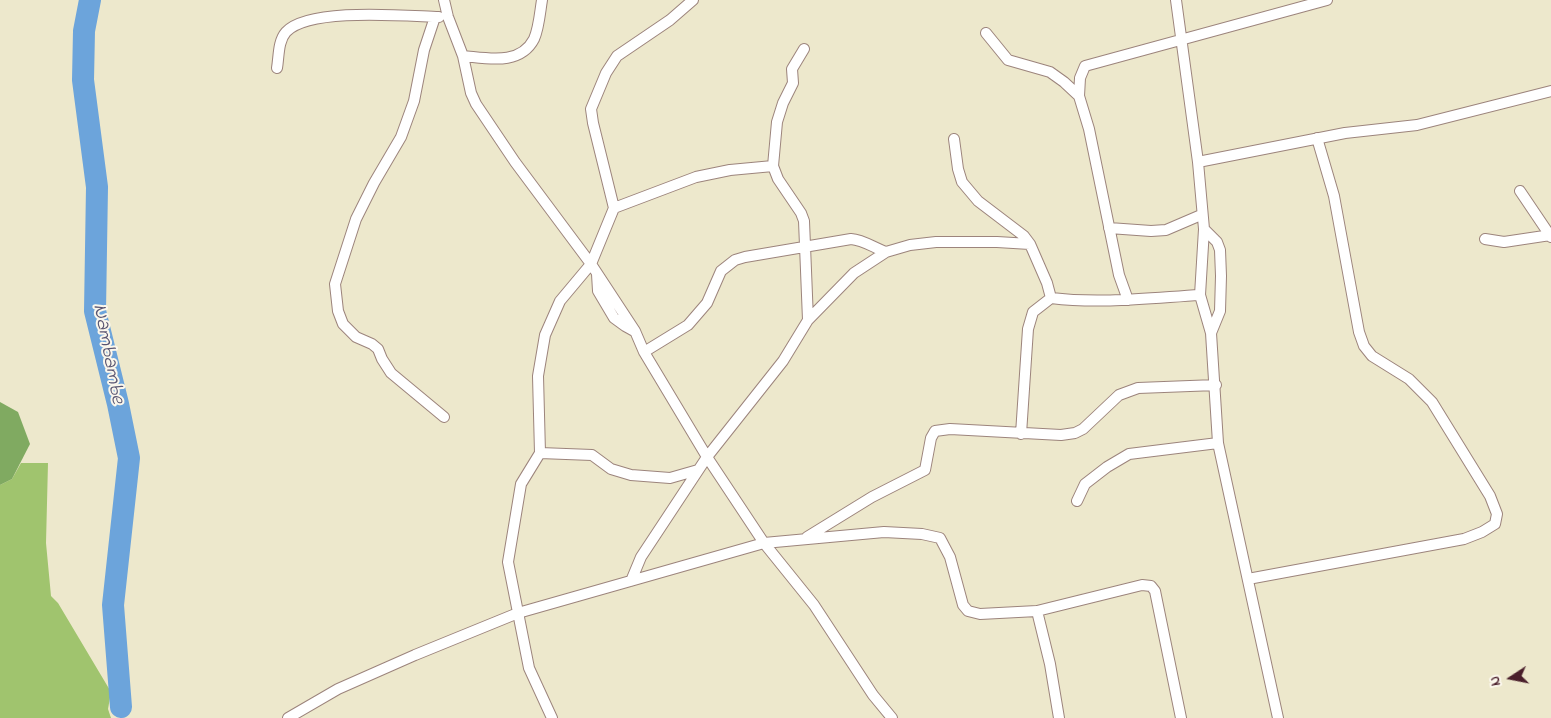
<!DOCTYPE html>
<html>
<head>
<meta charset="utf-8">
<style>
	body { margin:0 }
	#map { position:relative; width:1551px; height:718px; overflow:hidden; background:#ede8cc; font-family:"Indie Flower",sans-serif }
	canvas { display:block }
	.north { position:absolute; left:1486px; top:653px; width:50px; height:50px; -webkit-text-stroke:4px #fbf7ec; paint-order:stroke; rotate:259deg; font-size:14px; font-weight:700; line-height:20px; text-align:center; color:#4a1f2b }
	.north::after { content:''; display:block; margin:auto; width:18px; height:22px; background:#4a1f2b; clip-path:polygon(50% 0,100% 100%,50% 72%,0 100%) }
</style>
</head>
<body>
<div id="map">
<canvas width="1551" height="718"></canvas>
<div class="north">N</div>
</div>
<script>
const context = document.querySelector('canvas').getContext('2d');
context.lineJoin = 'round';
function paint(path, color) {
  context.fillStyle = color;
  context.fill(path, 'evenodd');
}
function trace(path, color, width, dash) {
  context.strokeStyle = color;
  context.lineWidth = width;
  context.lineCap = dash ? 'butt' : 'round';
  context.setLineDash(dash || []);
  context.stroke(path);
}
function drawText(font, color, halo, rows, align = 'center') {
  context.font = font + ' "Indie Flower",sans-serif';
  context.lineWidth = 4;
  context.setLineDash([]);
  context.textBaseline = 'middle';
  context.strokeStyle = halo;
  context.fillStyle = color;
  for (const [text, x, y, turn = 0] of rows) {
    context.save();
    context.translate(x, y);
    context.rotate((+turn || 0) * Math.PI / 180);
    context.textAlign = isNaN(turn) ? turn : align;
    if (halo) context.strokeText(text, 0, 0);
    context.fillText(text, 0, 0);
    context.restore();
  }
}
paint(new Path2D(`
	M21,463H48L46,543L51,596L58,603L111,692L108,709L111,718H0V485L12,479Z`), '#a0c46e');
paint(new Path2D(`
	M0,402L18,412L30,444L12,479L0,485Z`), '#80aa61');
trace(new Path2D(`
	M90,0L84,31L83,80L97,187L95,311L118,404L129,458L113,605L121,707`), '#6ca4db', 22);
const minor = new Path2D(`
	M444,0L448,17L463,56L471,93L476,104L515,162L591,264L635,331L644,352L707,457L764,543L814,605L873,695L892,718
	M1176,0L1198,162L1204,229L1200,295L1211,333L1218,443L1278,718
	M435,17L424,50L414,101L401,137L374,183L356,219L335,284L338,311L343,324L356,337L372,344L378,349L382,359L391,373L444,417
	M986,33L1008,60L1050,72L1064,82L1079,96
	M804,49L792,69L793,83L783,103L777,122L773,166L778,179L801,213L804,221L808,320
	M463,56C487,58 520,66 534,39C539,28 540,12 542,0
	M277,68C279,56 278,41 286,32C309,7 406,16 439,17
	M954,139L958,169L962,182L978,201L1024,236L1030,244L1047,283L1051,298C1100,304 1150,298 1200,295
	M1198,162L1345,133L1417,125L1551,91
	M1520,191L1551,237
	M614,208L696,177L730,170L773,166
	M1109,228L1151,231L1166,230L1201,215
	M1204,229L1217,242L1220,250L1221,276L1220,311L1211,333
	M1485,239L1504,242L1551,235
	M597,274L598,291L614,318L625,326L634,331
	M1128,300L1119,275L1089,129L1079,96L1080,78L1085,66L1327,0
	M644,352L688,325L707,303L721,271L735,260L745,257L851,239C864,240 874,248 886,252
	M1021,434L1028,329L1033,312L1051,298
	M540,453L592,455L611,469L631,475L670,478L698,470
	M1077,501L1085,484L1107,467L1129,454L1218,443
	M807,537L872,497L925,470L931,438L935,431L950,429L1061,435L1075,433L1083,429L1119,395L1138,388L1216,385
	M1248,579L1464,539L1482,532L1495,524L1497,514L1490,496L1432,402L1409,379L1372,356L1364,346L1359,332L1334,196L1317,138
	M631,581L641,557L707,457L783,361L808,320L854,273L886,252L910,245L936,242H997L1030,244
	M1037,611L1050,664L1059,718
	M288,718L338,689L415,655L518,613L764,543L884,532L922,534L940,538L950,557L963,605L968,611L980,614L1037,611L1142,585L1151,586L1155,591L1181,718
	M552,718L529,668L508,562L521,484L540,453L538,376L545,335L560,301L591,264L614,208L593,123L591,109L606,73L617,56L670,20L693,0`);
trace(minor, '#9c847c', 12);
trace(minor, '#fff', 10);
drawText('italic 21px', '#585471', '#fbf7ec', [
	["Nambambe",107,354,79]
]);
</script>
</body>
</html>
